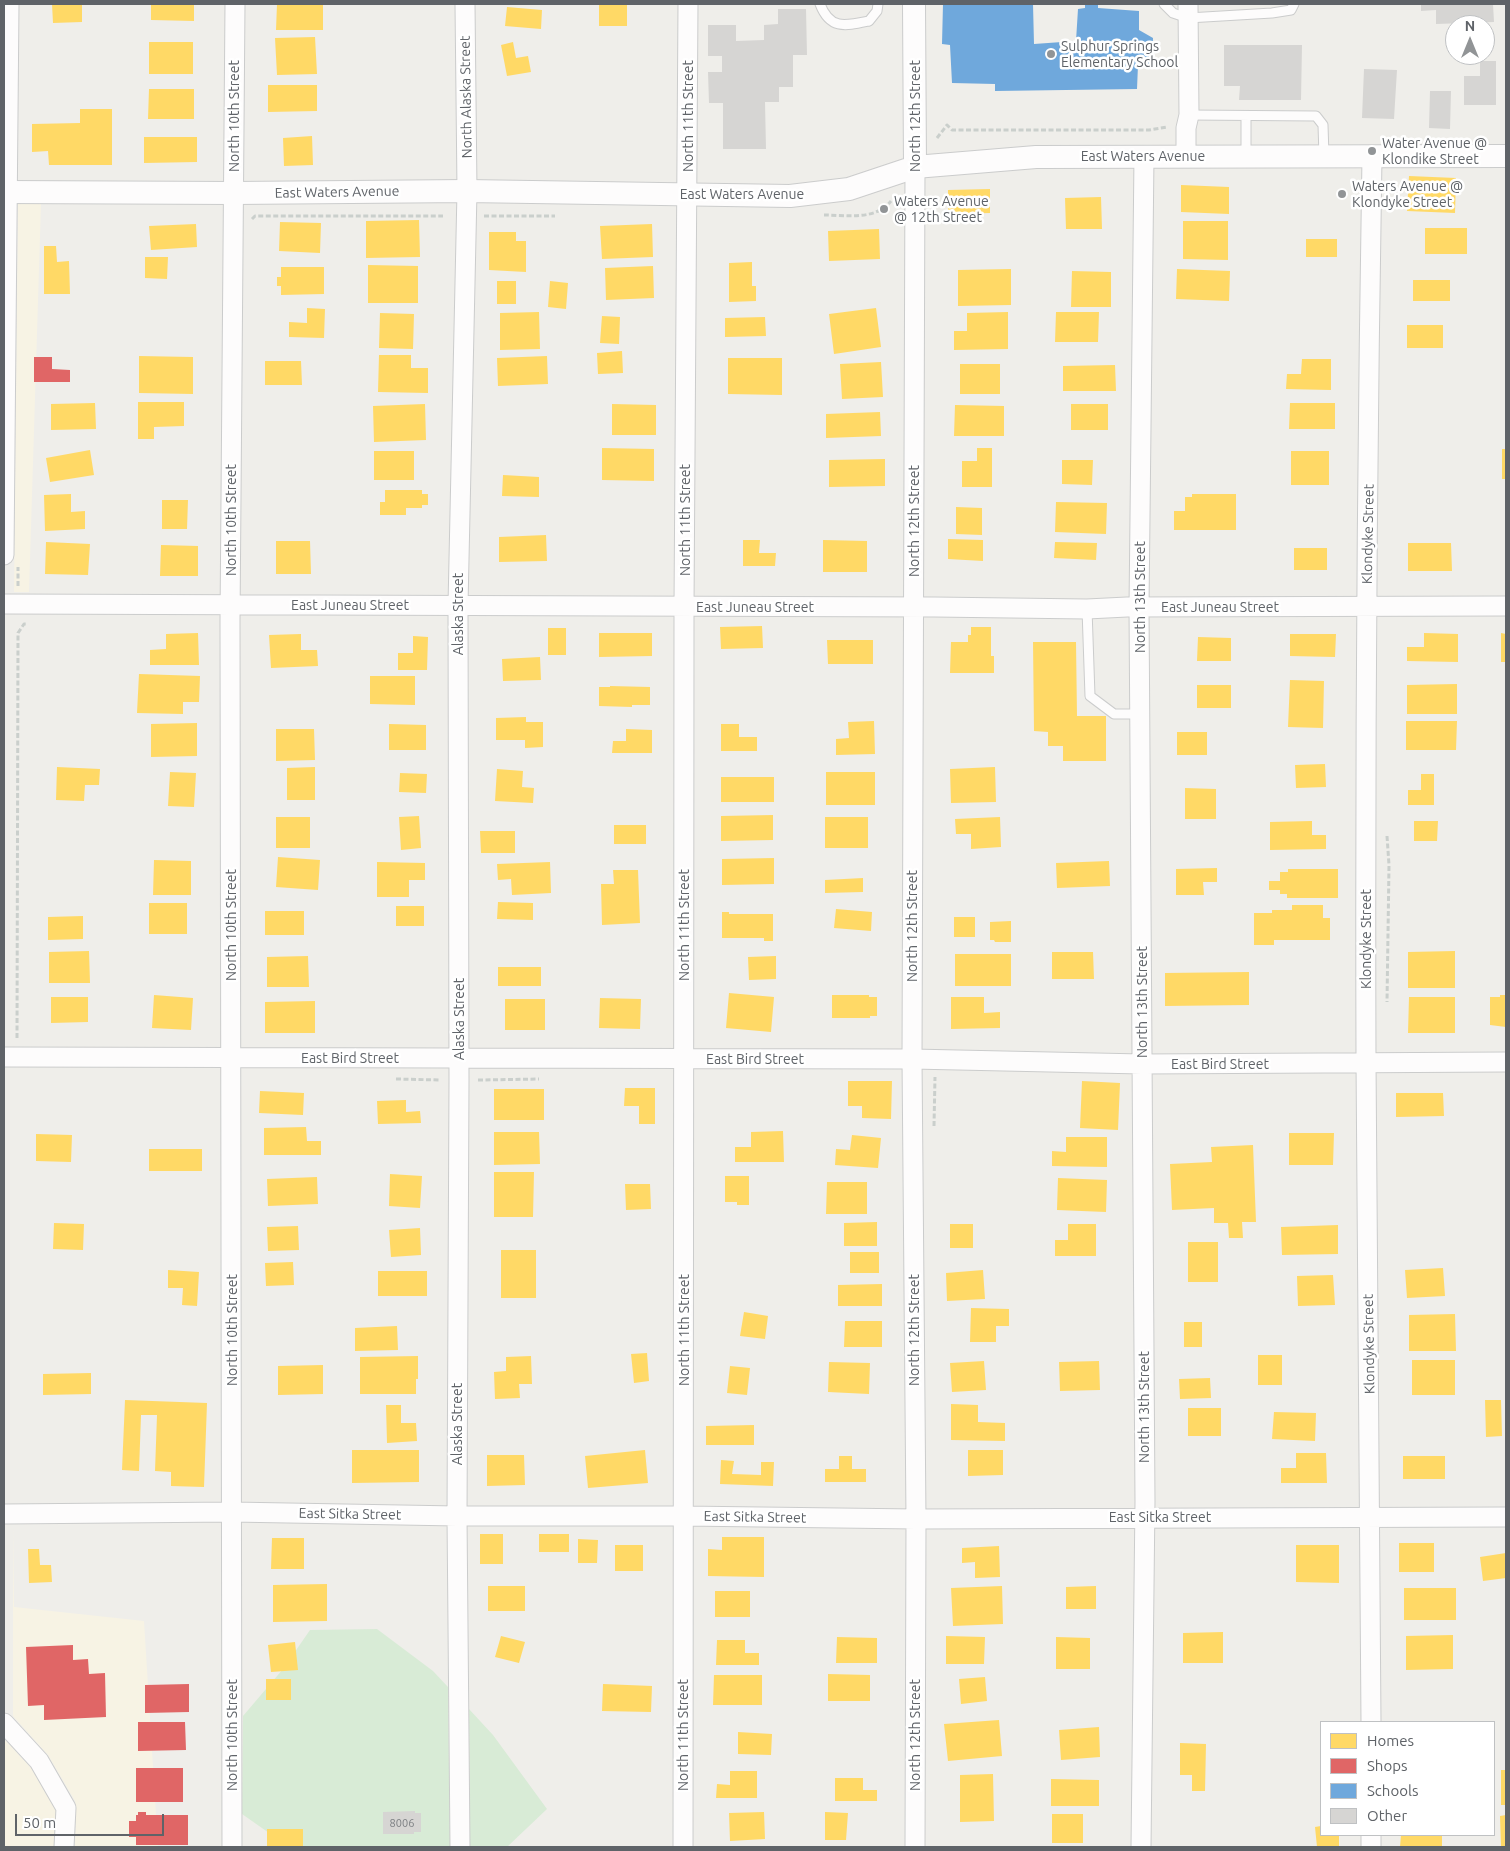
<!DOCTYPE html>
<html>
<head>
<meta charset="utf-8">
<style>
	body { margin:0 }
	#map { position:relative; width:1510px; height:1851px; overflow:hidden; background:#efeeea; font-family:Ubuntu,sans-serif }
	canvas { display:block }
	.frame { position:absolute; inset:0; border:5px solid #5f6368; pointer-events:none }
	.legend { position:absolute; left:1320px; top:1721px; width:175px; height:115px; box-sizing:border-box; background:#fff; border:1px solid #bfc1c3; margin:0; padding:6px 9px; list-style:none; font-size:15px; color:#5f6368 }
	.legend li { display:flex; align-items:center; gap:10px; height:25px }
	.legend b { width:25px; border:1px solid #bfc1c3 }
	.north { position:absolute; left:1445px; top:15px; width:50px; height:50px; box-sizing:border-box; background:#fff; border:1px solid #bfc1c3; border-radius:50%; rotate:0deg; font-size:14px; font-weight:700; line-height:20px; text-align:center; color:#5f6368 }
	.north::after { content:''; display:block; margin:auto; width:18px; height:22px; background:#919496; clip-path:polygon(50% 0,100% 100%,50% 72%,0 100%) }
	.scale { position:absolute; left:15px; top:1814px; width:149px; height:22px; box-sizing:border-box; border:2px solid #5f6368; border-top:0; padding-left:6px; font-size:15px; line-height:18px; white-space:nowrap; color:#5f6368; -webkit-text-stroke:4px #fff; paint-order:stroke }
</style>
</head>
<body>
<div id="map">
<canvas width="1510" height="1851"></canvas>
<div class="frame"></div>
<ul class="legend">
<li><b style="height:14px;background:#ffd966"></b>Homes</li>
<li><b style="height:14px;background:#e06666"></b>Shops</li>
<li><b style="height:14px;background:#6fa8dc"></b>Schools</li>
<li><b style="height:14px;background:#d6d5d3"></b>Other</li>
</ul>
<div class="north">N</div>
<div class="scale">50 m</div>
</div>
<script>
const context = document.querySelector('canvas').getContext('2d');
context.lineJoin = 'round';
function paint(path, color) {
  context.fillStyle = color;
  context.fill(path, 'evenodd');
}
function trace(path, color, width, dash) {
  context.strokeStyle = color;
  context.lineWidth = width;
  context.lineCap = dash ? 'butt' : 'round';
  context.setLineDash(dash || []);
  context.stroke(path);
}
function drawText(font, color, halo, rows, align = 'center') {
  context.font = font + ' Ubuntu,sans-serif';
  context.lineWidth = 5;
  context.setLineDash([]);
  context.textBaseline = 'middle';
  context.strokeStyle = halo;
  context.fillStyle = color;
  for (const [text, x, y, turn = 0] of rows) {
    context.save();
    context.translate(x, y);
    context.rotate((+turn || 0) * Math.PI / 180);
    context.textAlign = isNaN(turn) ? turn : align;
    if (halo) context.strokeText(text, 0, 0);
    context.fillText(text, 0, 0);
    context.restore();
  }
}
paint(new Path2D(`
	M18,203L41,204L29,592H14Z
	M13,1526L14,1607L144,1621L158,1847H75L76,1808L75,1801L48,1755L13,1716Z
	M4,1739L31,1768L56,1811L54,1847H4Z`), '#f7f3e4');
paint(new Path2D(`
	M377,1629L433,1671L448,1687L450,1847H289L242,1814L243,1716L283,1669L310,1630Z
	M469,1709L493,1735L547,1809L507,1847H470Z`), '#d8ebd6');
paint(new Path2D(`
	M52,4H82V22L53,23Z
	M151,4H194V21L151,20Z
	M277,4H323V30H276Z
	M599,4H627V26H599Z
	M507,7L542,10L541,29L505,26Z
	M315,37L317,74L277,75L275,38Z
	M149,42H193V74H149Z
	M513,42L516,58L528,56L531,72L507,76L501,45Z
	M268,85H317V111L268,112Z
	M149,89H194V119H148Z
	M80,109H112V165H49L48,151L32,152V124L80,123Z
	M312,136L313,165L284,166L283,138Z
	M144,137H197V162L144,163Z
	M1409,176L1456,178L1455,213L1407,211Z
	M1181,185L1229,187V214L1181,212Z
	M990,189V213L948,214V190Z
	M1101,197L1102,229H1066L1065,198Z
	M419,220L420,257L366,258V221Z
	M1183,221H1228V260L1183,259Z
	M280,222L321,223L320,253L279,251Z
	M196,224L197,247L151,250L149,226Z
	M652,224L653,257L602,259L600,226Z
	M1425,228H1467V254H1425Z
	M879,229L880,259L829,261L828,231Z
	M489,232H516V241H526V272L489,270Z
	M1306,239H1337V257H1306Z
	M44,246H56L57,262L69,261L70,294H44Z
	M145,257H168L167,279L145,278Z
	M752,262V286H756V301L729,302V263Z
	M368,265L418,266V303H368Z
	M653,266L654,298L606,300L605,268Z
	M281,267H324V294L281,295V286H277V277H281Z
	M1011,269V305L958,306V270Z
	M1177,269L1230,271L1229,301L1176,299Z
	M1072,271L1111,272V307H1071Z
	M1413,280H1450V301H1413Z
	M497,281H516V304H497Z
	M550,281L568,283L566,309L548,307Z
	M307,308L325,309L324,338L289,337V322L307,323Z
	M876,308L881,347L834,354L829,314Z
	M539,312L540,349L500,350V313Z
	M1008,312V349L954,350V331H967V313Z
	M1056,312H1099L1098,342H1055Z
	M380,313L414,314L413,349L379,348Z
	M602,316L620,317L619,344L600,343Z
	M765,317L766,336L725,337V318Z
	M1407,325H1443V348H1407Z
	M622,351L623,373L598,374L597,353Z
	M379,355H411V368H428V393L378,392Z
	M139,356L193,357V394L139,393Z
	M547,356L548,384L498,386L497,358Z
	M728,358H782V395L728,394Z
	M1302,359H1331V390L1286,389L1287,374H1301Z
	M265,361H301L302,385H265Z
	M881,362L883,397L842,399L840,364Z
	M960,364H1000V394H960Z
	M1115,365L1116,391H1063V366Z
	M138,402H184V426L154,427V439H138Z
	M95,403L96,429L51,430V404Z
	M1290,403H1335V429H1289Z
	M425,404L426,440L374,442L373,406Z
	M612,404L656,405V435H612Z
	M1071,404H1108V430H1071Z
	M955,405L1004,406V436H954Z
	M880,412L881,436L826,438V414Z
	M602,448L654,449V481L602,480Z
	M977,448H992V487H962V461H977Z
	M1502,449H1506V479H1502Z
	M90,450L94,475L50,482L46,458Z
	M374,451H414V480H374Z
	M1291,451H1329V485H1291Z
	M885,459V486L829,487V460Z
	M1062,460H1093L1092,485L1062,484Z
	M503,475L539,477V497L502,496Z
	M385,490H422V494H428V505H422V508H406V515H380V502H385Z
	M71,494V512L85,511V529L45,531L44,495Z
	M1192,494H1236V530H1174V511H1185V497H1192Z
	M162,500H188L187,529H162Z
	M1056,502L1107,503L1106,534L1055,532Z
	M956,507L982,508V535L956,534Z
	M546,535L547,561L499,562V537Z
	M948,539L983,540V561L948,559Z
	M743,540H760L759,553H776L775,566H743Z
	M823,540L867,541V572H823Z
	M276,541H310L311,574H276Z
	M46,542L90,544L88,575L45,574Z
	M1055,542L1097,543L1096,560L1054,558Z
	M1408,543H1451L1452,571H1408Z
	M161,545L198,546V576H160Z
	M1294,548H1327V570H1294Z
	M762,626L763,648L721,649L720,627Z
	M971,627H991V656H994V673H950L951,642H968V635H971Z
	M548,628H566V655H548Z
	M198,633L199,665H150V650L166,649V634Z
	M599,633H652V656L599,657Z
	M1424,633L1458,634V662L1407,661V647H1424Z
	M1501,633L1506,634V662H1501Z
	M301,634V650H317L318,666L271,668L269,635Z
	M1290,634H1336L1335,657L1290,656Z
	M413,636L428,637L427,670H398V653H413Z
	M1198,637L1231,638V661H1197Z
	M827,640H873V664H828Z
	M1033,642H1076L1077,716H1106V761H1063V746H1048V732L1034,731Z
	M540,657L541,680L503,681L502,659Z
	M139,674L200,676L199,702H183V714L137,713Z
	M370,676H415V705L370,704Z
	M1290,680L1324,681L1323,728L1288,727Z
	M1457,684V714H1407V685Z
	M1197,685H1231V708H1197Z
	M610,686L650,687V705H632V707L599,706V687H610Z
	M526,717V722H543V747L525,748V740H496V718Z
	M874,721L875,754L836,755V739L849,738L848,722Z
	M1406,721H1457L1456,750H1406Z
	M197,723V756L151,757V724Z
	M389,724L426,725V750H389Z
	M721,724H739V737H757V751H721Z
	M276,729H314L315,760L276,761Z
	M626,729L652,730V753H612L613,741H626Z
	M1177,732H1207V755H1177Z
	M1325,764L1326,787L1296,788L1295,765Z
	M57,767L100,769L99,785H85L84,801L56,800Z
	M315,767V800H287V768Z
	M995,767L996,802L951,803L950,769Z
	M497,769L523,771L522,787L534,788L533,803L495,801Z
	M170,772L196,773L194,807L168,806Z
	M826,772H875V805H826Z
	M400,773L427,774L426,793L399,792Z
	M1421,774H1434V805H1408V790H1421Z
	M721,777H774V802H721Z
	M1185,788L1216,789V819H1185Z
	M773,815V840L721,841V816Z
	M419,816L421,848L401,850L399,817Z
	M276,817H310V848H276Z
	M825,817H868V848H825Z
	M1000,817L1001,847L971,849V834H956L955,819Z
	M1312,821V835H1326V849L1270,850V822Z
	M1414,821H1438L1437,841H1414Z
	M614,825H646V844H614Z
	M480,831H515V853H481Z
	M278,857L320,860L318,890L276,887Z
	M774,858V884L722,885V859Z
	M154,860L191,861V895H153Z
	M1109,861L1110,886L1057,888L1056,863Z
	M377,862L425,863V880H409V897H377Z
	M550,862L551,893L512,895L511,879L498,880L497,864Z
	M1217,868V882H1203L1204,895H1176V869Z
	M1288,869H1338V898H1287V894H1280V890H1269V881H1280V872H1288Z
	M613,870H638L640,923L602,925L601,884H614Z
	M863,878V892L825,893V880Z
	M498,902L533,903V920L497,919Z
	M149,903H187V934H149Z
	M1292,905H1323V918H1330V940H1274V945H1254V913H1272V910H1292Z
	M396,906H424V926H396Z
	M836,909L872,912L871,931L834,928Z
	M265,911H304V935H265Z
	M722,912H729V914H773V941H764V938H722Z
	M83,916V939L48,940V917Z
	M954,917H975V937H954Z
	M1011,921V942H995L994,940H990V922Z
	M89,951L90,983H49V952Z
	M1455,951V988H1408V952Z
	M1052,952H1093L1094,979H1052Z
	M955,954H1011V986H955Z
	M308,956L309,987H267V957Z
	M776,956V979L749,980L748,957Z
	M498,967H541V986H498Z
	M1249,972V1005L1165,1006V973Z
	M729,993L774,997L771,1032L726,1028Z
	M154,995L193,998L191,1030L152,1028Z
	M832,995H869V997H877V1016H870V1018H832Z
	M1500,995H1506V1027L1490,1025V997H1500Z
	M51,997H88V1022L51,1023Z
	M951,997H984V1013L1000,1012V1028L951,1029Z
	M1409,997H1455V1033H1408Z
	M600,998L641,999L640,1029L599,1028Z
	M505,999H545V1030H505Z
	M315,1001V1033H265V1002Z
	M848,1081H892L891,1119L862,1118V1106H848Z
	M1082,1081L1120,1083L1118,1130L1080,1128Z
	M625,1088H655V1124H639V1106H624Z
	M494,1089H544V1120H494Z
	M260,1091L304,1093L303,1115L259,1113Z
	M1396,1093H1443L1444,1116L1396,1117Z
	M406,1100V1112L420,1111L421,1123L378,1124L377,1101Z
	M306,1127L307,1141H321V1155H264V1128Z
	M783,1131L784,1162H735V1147H751V1132Z
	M494,1132H539L540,1164L494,1165Z
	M1289,1133H1334L1333,1165H1289Z
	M36,1134L72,1135L71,1162L36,1161Z
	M852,1135L881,1138L878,1168L835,1165L836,1149L850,1150Z
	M1066,1137H1107V1167L1052,1166V1151L1066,1152Z
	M1253,1145L1256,1222H1242L1243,1238H1229L1228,1223H1214V1208L1172,1210L1170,1164L1212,1162L1211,1147Z
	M149,1149H202V1171H149Z
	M494,1172H534L533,1217H494Z
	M390,1174L422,1176L420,1208L389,1206Z
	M725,1176H749V1205H737V1202H725Z
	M317,1177L318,1204L268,1206L267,1179Z
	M1058,1178L1107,1180L1106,1212L1057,1210Z
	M827,1182H867V1214H826Z
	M625,1184H650L651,1209L626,1210Z
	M877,1222V1246H844V1223Z
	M54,1223L84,1224L83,1250L53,1249Z
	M950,1224H973V1248H950Z
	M1068,1224H1096V1256H1055V1240H1068Z
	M1338,1225V1254L1282,1255L1281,1227Z
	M298,1226L299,1250L268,1251L267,1227Z
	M420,1228L421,1255L391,1257L389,1230Z
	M1188,1242H1218V1282H1188Z
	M501,1250H536V1298H501Z
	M850,1252H879V1273H850Z
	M293,1262L294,1285L266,1286L265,1263Z
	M1443,1268L1445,1296L1407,1298L1405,1270Z
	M168,1270L199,1272L197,1306L182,1305L183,1288H168Z
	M983,1270L985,1299L947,1301L946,1273Z
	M378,1271H427V1296H378Z
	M1333,1275L1335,1305L1298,1306L1297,1276Z
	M882,1284V1306H838V1285Z
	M971,1308L1009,1309V1326H996V1342H970Z
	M744,1312L768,1316L765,1339L740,1336Z
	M1455,1314L1456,1351H1409V1315Z
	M845,1321H882V1347H844Z
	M1184,1322H1202V1347H1184Z
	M397,1326L398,1350L355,1351V1328Z
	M647,1353L649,1381L634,1383L631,1354Z
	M1258,1355H1282V1385H1258Z
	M418,1356V1379H416V1394H360V1357Z
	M531,1356L532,1384H519L520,1398L495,1399L494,1372L506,1371V1357Z
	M1412,1360H1455V1395H1412Z
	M984,1361L986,1390L952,1392L950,1363Z
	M1099,1361L1100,1390L1060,1391L1059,1362Z
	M829,1362L870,1363L869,1394L828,1392Z
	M323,1365V1394L278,1395V1366Z
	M730,1366L750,1368L747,1395L727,1393Z
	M91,1373V1394L43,1395V1374Z
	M1210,1378L1211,1398L1180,1399L1179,1379Z
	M125,1400L207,1403L204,1487L171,1486V1472L155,1471L157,1415H141L139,1471L122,1470Z
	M1485,1400H1501L1502,1436L1486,1437Z
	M951,1404L978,1405V1422L1005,1423V1441L951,1440Z
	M386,1405H401V1423H416L417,1441L387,1443Z
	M1188,1408H1221V1436H1188Z
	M1274,1412L1316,1413L1315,1441L1272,1439Z
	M754,1425V1445H706V1426Z
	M352,1450H419V1482L352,1483Z
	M645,1450L648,1483L588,1488L585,1456Z
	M968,1450H1003V1475L968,1476Z
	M1296,1453H1326L1327,1483H1281V1468H1296Z
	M487,1455H524L525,1485L487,1486Z
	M839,1456H852V1469H866V1482H825V1469H839Z
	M1403,1456H1445V1479H1403Z
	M721,1460L734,1461L732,1474L761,1475V1462H774L773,1486L720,1484Z
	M480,1534H503V1564H480Z
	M539,1534H569V1552H539Z
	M722,1537H764V1577L708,1576V1549L722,1550Z
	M272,1538H304V1569H271Z
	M578,1539L598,1540L597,1563H578Z
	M1399,1543H1434V1572H1399Z
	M615,1545H643V1571H615Z
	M1296,1545H1339V1583L1296,1582Z
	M999,1546L1000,1577L975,1578V1562L962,1563V1548Z
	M28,1549H39L40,1565H51L52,1582L29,1583Z
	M1506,1553V1578L1483,1581L1480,1557Z
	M327,1584V1621L273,1622V1585Z
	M488,1586H525V1611H488Z
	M1002,1586L1003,1624L953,1626L951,1588Z
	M1096,1586V1609H1066V1587Z
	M1404,1588H1456V1620H1404Z
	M715,1591H750V1617H715Z
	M1223,1632V1663H1183V1633Z
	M1453,1635V1669L1406,1670V1636Z
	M501,1636L525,1642L519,1663L495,1657Z
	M946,1636L985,1637L984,1664H946Z
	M837,1637L877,1638V1663H836Z
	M1056,1637L1090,1638V1669H1056Z
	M717,1640H745V1653H759V1665H716Z
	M295,1642L298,1670L271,1672L268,1645Z
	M828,1674L870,1675V1701H828Z
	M714,1675H762V1705H713Z
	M985,1677L987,1701L961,1704L959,1679Z
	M266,1679H291V1700H266Z
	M603,1684L652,1686L651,1712L602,1711Z
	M999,1720L1002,1756L948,1761L944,1724Z
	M1099,1727L1100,1757L1061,1760L1059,1730Z
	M738,1732L772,1734L771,1755L738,1754Z
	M1180,1743L1206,1744L1205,1791H1192V1775H1180Z
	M1501,1770H1506V1805H1501Z
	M730,1771H757V1798H716L717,1784L730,1785Z
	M993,1774L994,1821L960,1822V1775Z
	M835,1778H863V1790H877V1801H835Z
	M1051,1779L1099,1780V1806H1051Z
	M764,1812L765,1839L730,1841L729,1813Z
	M825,1812L848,1813L846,1840H825Z
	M1052,1814H1083V1843H1052Z
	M1506,1815V1847H1501L1500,1816Z
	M1321,1826V1835H1339V1847H1317L1315,1827Z
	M267,1829H303V1847H267Z
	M1401,1835H1442V1847H1400Z`), '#ffd966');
paint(new Path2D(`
	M34,357H52V369L70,370V382H34Z
	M73,1645V1660L88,1659L89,1674L105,1673L106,1717L44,1720V1705L28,1706L26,1647Z
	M189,1684V1712L145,1713V1685Z
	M138,1722H185L186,1750L138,1751Z
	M136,1768H183V1802H136Z
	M138,1812H146V1815H188V1845H136V1837H129V1821H136V1815H138Z`), '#e06666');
paint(new Path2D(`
	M943,4H1033L1034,44L1076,41L1078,9L1085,8V4H1098V8L1139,11V30L1153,38L1152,64L1138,65L1137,89L995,91V84L952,83L950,45L942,44Z`), '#6fa8dc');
paint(new Path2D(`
	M1421,4H1493L1494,22L1436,24V10L1421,11Z
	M778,9H806L807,55H793V87H779V102H765L766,149H723V103H709L708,72H722V56H708V25H736V41L764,40V25L778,24Z
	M1224,45H1302L1301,100H1239L1240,86H1224Z
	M1480,61H1496V105H1464V76H1480Z
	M1364,69L1397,70L1394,119L1362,118Z
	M1430,91H1451L1450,129L1429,128Z
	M415,1811V1813H421V1832H414V1834H383V1812Z`), '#d6d5d3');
const service = new Path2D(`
	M820,4C830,30 845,26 869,21L877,11L878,4
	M1164,4L1173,13L1188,18L1272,13L1291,10L1294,4
	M1189,115L1316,116L1323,125L1324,156
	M1246,116V155
	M1087,609L1090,696L1114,714H1140`);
const minor = new Path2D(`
	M1186,155V128L1189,115L1188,4
	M915,167L912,1059L916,1519L915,1847
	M4,555L9,4
	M4,604L934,607L1087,609L1127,607L1506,606
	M4,1057L912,1059L1142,1064L1506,1062
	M4,1514L232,1512L457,1516H684L916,1519L1506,1517
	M1371,1722C1371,1502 1367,1282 1366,1061C1365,759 1367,458 1372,156
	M4,1723L39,1761L66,1808L64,1847
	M232,1847L230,620L235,4
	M460,1847L457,1516L459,1080L458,605L467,191L465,4
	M683,1847L684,606L688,4
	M1141,1847L1145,1501L1139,607L1144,156
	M1371,1847V1835`);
const tertiary = new Path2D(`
	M914,4L915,167
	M4,192L234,193L467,191L790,196L849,189L915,167L1036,157L1506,156`);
trace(service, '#cbcccc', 11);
trace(minor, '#cbcccc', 21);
trace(tertiary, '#cbcccc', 24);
trace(new Path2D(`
	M937,138L947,125L952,130H1149L1167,127
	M824,215C846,215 875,221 891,201
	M484,216H555
	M252,219L255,216H443
	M18,586V567
	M1387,836L1389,865L1387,1002
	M17,1038L18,633L24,624H26
	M396,1079L440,1080
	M478,1080L539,1079
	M934,1126L935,1077`), '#cacfcc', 3, [5, 2.5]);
trace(service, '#fdfcfc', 9);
trace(minor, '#fdfcfc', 19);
trace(tertiary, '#fdfcfc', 22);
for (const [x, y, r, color] of [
	[1051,54,5,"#919496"],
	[1372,151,5,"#919496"],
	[1342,194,5,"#919496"],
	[884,209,5,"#919496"]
]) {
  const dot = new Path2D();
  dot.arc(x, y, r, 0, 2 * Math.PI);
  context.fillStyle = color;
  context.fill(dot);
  trace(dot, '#fff', 2);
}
drawText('11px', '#7e8184', null, [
	["8006",402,1823]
]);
drawText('14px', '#5f6368', '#fff', [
	["Sulphur Springs",1061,46],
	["Elementary School",1061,62],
	["Water Avenue @",1382,143],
	["Klondike Street",1382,159],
	["Waters Avenue @",1352,186],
	["Klondyke Street",1352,202],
	["Waters Avenue",894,201],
	["@ 12th Street",894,217]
], 'left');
drawText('14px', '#5f6368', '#fff', [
	["North Alaska Street",466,97,-91],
	["North 10th Street",234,116,-90],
	["North 11th Street",688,116,-90],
	["North 12th Street",915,116,-90],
	["East Waters Avenue",1143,156],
	["East Waters Avenue",337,192,-1],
	["East Waters Avenue",742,194],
	["North 10th Street",231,520,-90],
	["North 11th Street",685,520,-90],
	["North 12th Street",914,521,-90],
	["Klondyke Street",1368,534,-89],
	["North 13th Street",1140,597,-90],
	["East Juneau Street",350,605],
	["East Juneau Street",755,607],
	["East Juneau Street",1220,607],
	["Alaska Street",458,614,-90],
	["North 10th Street",231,925,-90],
	["North 11th Street",684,925,-90],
	["North 12th Street",912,926,-90],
	["Klondyke Street",1366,939,-90],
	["North 13th Street",1142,1002,-90],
	["Alaska Street",459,1019,-90],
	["East Bird Street",350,1058],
	["East Bird Street",755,1059],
	["East Bird Street",1220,1064],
	["North 10th Street",232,1330,-90],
	["North 11th Street",684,1330,-90],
	["North 12th Street",914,1330,-90],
	["Klondyke Street",1369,1344,-91],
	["North 13th Street",1144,1407,-90],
	["Alaska Street",457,1424,-90],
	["East Sitka Street",350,1514,1],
	["East Sitka Street",755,1517,1],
	["East Sitka Street",1160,1517],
	["North 10th Street",232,1735,-90],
	["North 11th Street",683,1735,-90],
	["North 12th Street",915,1735,-90]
]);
</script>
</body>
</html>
